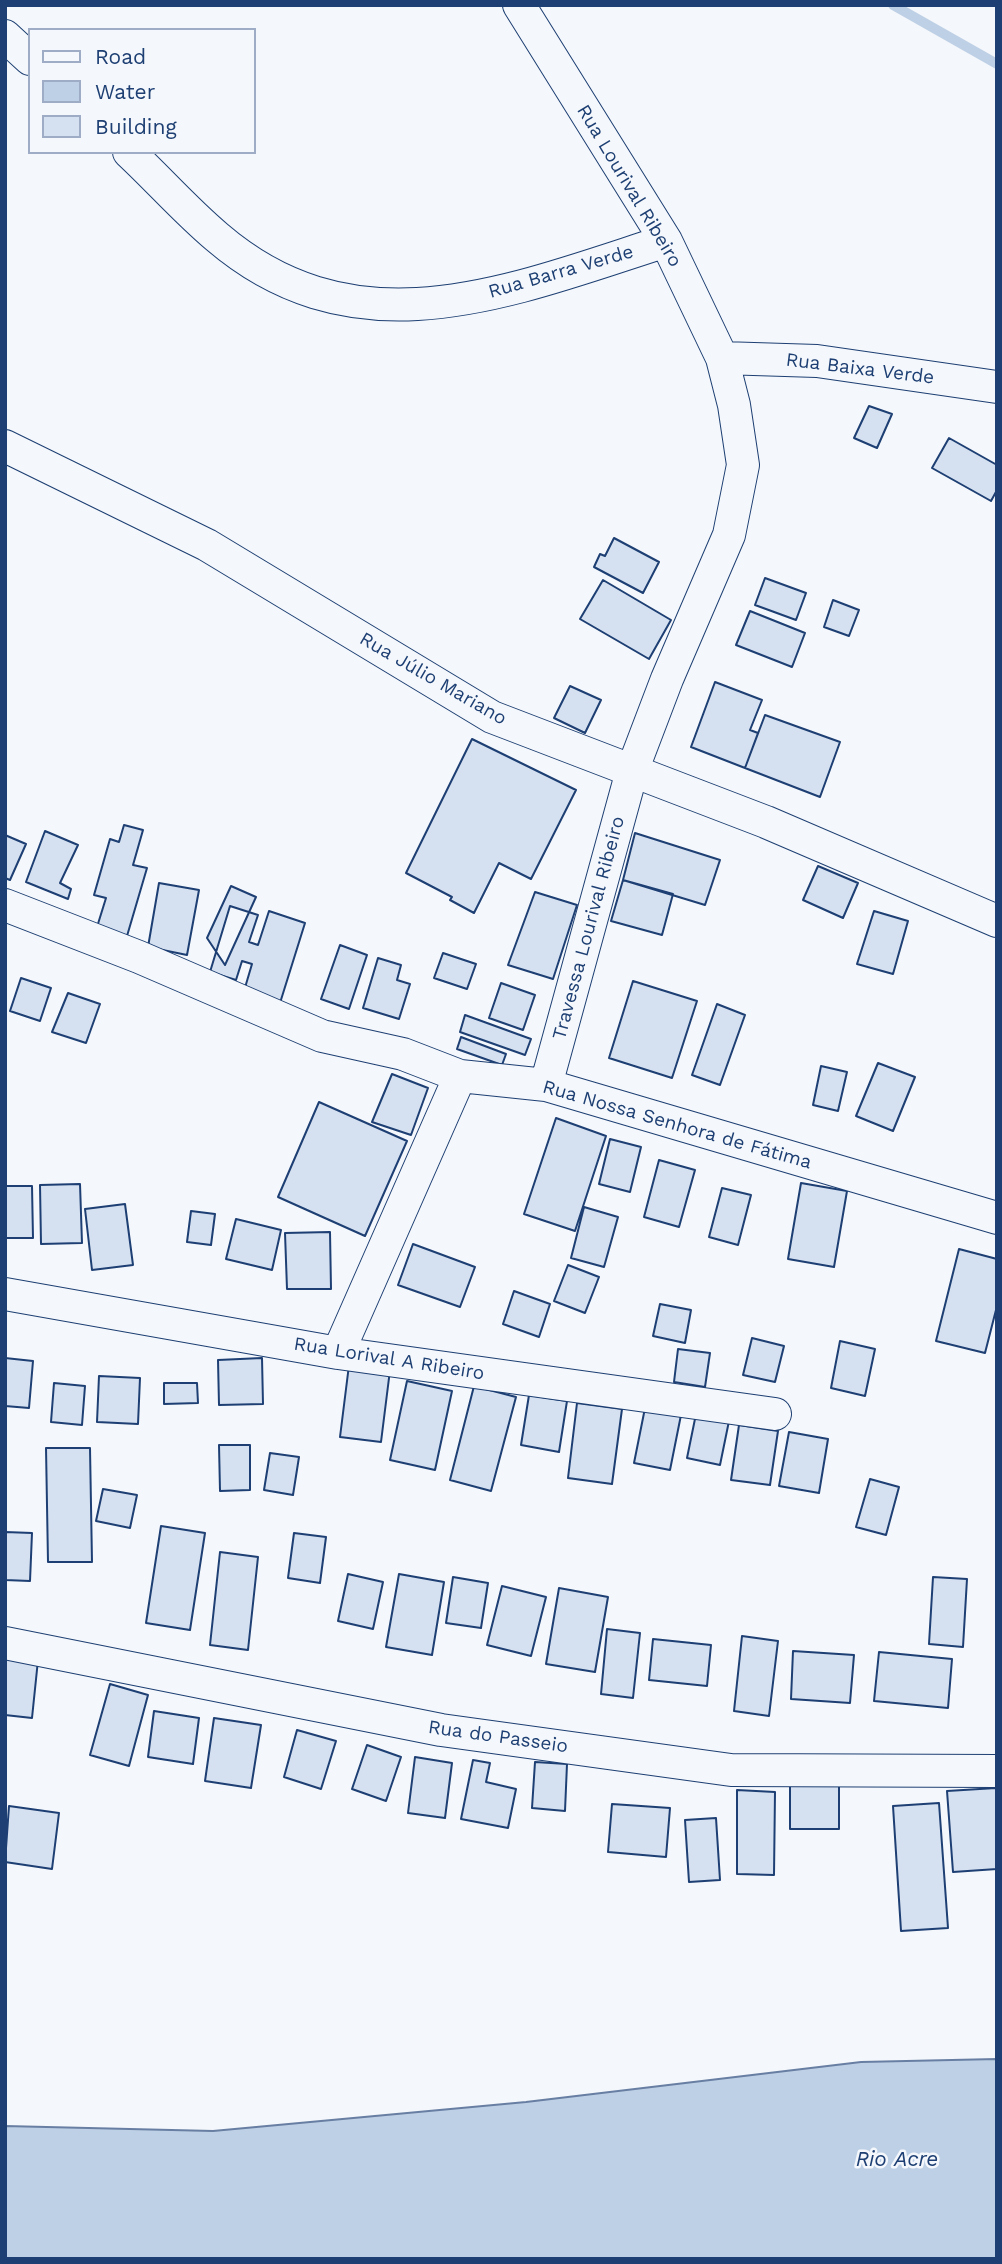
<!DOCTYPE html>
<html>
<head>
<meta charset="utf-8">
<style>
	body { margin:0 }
	#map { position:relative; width:1002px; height:2264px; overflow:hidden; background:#f4f7fb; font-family:"Work Sans",sans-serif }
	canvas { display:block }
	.frame { position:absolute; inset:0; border:7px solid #1d3f73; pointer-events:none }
	.legend { position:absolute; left:28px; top:28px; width:228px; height:126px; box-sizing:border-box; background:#f4f7fb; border:2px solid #9eadc5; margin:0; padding:9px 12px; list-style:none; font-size:21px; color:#1d3f73 }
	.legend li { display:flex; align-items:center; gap:14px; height:35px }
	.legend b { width:35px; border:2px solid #9eadc5 }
</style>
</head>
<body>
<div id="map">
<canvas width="1002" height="2264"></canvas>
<div class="frame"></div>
<ul class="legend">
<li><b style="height:9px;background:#f4f7fb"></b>Road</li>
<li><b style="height:19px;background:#bed0e5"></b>Water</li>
<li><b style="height:19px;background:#d5e0f0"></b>Building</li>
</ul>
</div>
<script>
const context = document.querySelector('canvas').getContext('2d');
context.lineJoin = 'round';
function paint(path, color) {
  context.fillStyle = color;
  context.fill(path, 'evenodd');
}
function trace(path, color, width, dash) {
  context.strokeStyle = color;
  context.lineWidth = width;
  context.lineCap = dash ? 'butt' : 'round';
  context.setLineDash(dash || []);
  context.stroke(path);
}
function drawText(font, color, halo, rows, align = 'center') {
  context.font = font + ' "Work Sans",sans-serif';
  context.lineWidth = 5;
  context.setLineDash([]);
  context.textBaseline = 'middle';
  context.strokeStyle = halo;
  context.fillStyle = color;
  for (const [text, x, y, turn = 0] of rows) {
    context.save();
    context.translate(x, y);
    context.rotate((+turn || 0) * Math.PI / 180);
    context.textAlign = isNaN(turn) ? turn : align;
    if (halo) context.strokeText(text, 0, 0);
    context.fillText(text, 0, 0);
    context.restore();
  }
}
const water = new Path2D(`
	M997,2059V2259H5V2126L213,2131L526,2102L861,2062Z`);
paint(water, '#bed0e5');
trace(water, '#687fa3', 2);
trace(new Path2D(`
	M893,5L997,64`), '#bed0e5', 10);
const building = new Path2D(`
	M869,406L892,414L877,448L854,438Z
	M949,438L997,465V490L991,501L932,468Z
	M614,538L659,562L643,593L594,567L600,554L605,556Z
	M765,578L806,593L796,620L755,605Z
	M603,580L671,620L649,659L580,619Z
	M833,600L859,610L849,636L824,627Z
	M750,611L805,633L792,667L736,645Z
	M715,682L762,700L750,730L758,733L745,768L691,747Z
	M570,686L601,700L585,733L554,718Z
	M765,715L840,742L820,797L745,768Z
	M472,739L576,790L531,879L499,863L474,913L450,900L452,897L406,873Z
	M124,825L143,830L133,865L147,868L127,936L97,927L106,898L94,895L110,839L119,842Z
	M45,831L78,845L60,883L71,889L68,899L26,882Z
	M635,833L720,860L705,905L623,880Z
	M5,835L26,844L10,880L5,878Z
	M818,866L858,883L843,918L803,900Z
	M623,880L673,894L662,935L611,921Z
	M159,883L199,890L187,955L148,947Z
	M231,886L256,897L225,965L207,938Z
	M535,892L577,905L553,979L508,965Z
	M230,906L258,915L249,942L258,945L269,911L305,923L280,1003L244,991L252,964L242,961L236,980L210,972Z
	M874,911L908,921L893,974L857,964Z
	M340,945L367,955L349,1009L321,999Z
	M443,953L476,964L467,989L434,978Z
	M378,958L401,965L397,980L410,984L399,1019L363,1008Z
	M21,978L51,988L40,1021L10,1011Z
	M633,981L697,1001L672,1078L609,1058Z
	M501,983L535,995L523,1030L489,1018Z
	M68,993L100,1004L86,1043L52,1032Z
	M717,1004L745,1015L720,1085L692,1075Z
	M465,1015L531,1039L525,1055L460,1032Z
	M461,1037L506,1054L502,1065L457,1049Z
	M878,1063L915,1077L893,1131L856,1116Z
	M821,1066L847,1072L838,1111L813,1105Z
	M392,1074L428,1088L411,1135L372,1122Z
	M319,1102L407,1141L365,1236L278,1197Z
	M556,1118L606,1136L575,1231L524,1214Z
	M610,1139L641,1147L630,1192L599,1184Z
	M659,1160L695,1170L679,1227L644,1217Z
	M801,1183L847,1191L834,1267L788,1259Z
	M80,1184L82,1243L41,1244L40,1185Z
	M5,1186H32L33,1238H5Z
	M722,1188L751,1195L738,1245L709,1237Z
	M125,1204L133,1265L92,1270L85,1209Z
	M584,1207L618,1217L604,1267L571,1258Z
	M191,1211L215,1214L211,1245L187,1242Z
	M236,1219L281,1230L272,1270L226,1259Z
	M330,1232L331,1289H287L285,1233Z
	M413,1244L475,1267L460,1307L398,1285Z
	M959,1249L997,1259V1306L985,1353L936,1341Z
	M568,1265L599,1277L585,1313L554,1301Z
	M514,1291L550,1304L539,1337L503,1324Z
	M660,1304L691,1310L685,1343L653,1336Z
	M752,1338L784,1346L775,1382L743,1375Z
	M840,1341L875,1349L865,1396L831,1388Z
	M678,1349L710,1353L705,1387L674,1382Z
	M5,1358L33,1361L29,1408L5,1406Z
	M262,1358L263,1404L219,1405L218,1360Z
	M349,1365L390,1370L381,1442L340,1437Z
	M99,1376L140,1378L138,1424L97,1422Z
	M407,1381L452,1391L435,1470L390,1460Z
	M54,1383L85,1386L82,1425L51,1422Z
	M164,1383H197L198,1403L164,1404Z
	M474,1386L516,1397L491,1491L450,1480Z
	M529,1395L567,1401L559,1452L521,1445Z
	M577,1403L622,1409L612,1484L568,1478Z
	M645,1408L681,1415L670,1470L634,1463Z
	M696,1414L729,1421L720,1465L687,1458Z
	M739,1425L778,1431L770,1485L731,1480Z
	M789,1432L828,1439L819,1493L779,1486Z
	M219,1445H250V1490L220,1491Z
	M46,1448H90L92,1562H48Z
	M270,1453L299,1457L293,1495L264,1490Z
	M870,1479L899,1487L886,1535L856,1527Z
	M103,1489L137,1495L130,1528L96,1521Z
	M161,1526L205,1533L190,1630L146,1623Z
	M5,1532L32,1533L30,1581L5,1580Z
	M294,1533L326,1537L320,1583L288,1578Z
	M220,1552L258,1557L248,1650L210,1645Z
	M348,1574L383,1582L373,1629L338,1621Z
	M399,1574L444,1582L432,1655L386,1647Z
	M453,1577L488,1583L481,1628L446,1623Z
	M933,1577L967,1579L963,1647L929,1644Z
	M502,1586L546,1597L531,1656L487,1645Z
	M559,1588L608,1597L595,1672L546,1664Z
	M607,1629L640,1633L633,1698L601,1694Z
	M742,1636L778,1641L769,1716L734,1711Z
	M653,1639L711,1645L707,1686L649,1680Z
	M793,1651L854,1655L850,1703L791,1699Z
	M879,1652L952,1659L948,1708L874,1701Z
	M5,1657L38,1660L32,1718L5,1715Z
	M110,1684L148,1695L129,1766L90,1755Z
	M154,1711L199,1718L193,1764L148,1757Z
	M214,1718L261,1725L251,1788L205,1781Z
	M297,1730L336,1741L321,1789L284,1777Z
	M367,1745L401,1757L386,1801L352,1789Z
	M415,1757L452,1763L445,1818L408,1813Z
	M473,1760L490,1763L486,1782L516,1789L508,1828L461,1819Z
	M535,1762L567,1764L565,1811L532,1808Z
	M790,1784H839V1829H790Z
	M996,1788L997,1869L953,1872L947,1791Z
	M737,1790L775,1792L774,1875L737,1874Z
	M939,1803L948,1928L901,1931L893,1806Z
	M612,1804L670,1808L666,1857L608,1852Z
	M9,1806L59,1813L52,1869L5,1862Z
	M716,1818L720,1880L689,1882L685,1820Z`);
paint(building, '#d5e0f0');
trace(building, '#1d3f73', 2);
const minor = new Path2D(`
	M519,5L666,241L722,358L734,405L743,465L729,535L667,679L632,771L546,1085
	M5,36L30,59
	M129,152C159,180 186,211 217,237C357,357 513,290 666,241
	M722,358L817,361L997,387
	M5,446L207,545L492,717L766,822L997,921
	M5,905L139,957L322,1036L403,1054L460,1076L546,1085L997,1218
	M5,1294L338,1353L775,1414
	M338,1353L460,1076
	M5,1643L441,1730L731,1770L997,1771`);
trace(minor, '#1d3f73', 34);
trace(minor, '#f4f7fb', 32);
drawText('19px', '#1d3f73', '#f4f7fb', [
	["Rua Lourival Ribeiro",629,186,59],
	["Rua Barra Verde",561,272,-16],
	["Rua Baixa Verde",860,369,7],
	["Rua Júlio Mariano",433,679,30],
	["Travessa Lourival Ribeiro",589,928,-75],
	["Rua Nossa Senhora de Fátima",677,1125,16],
	["Rua Lorival A Ribeiro",389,1359,9],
	["Rua do Passeio",498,1737,8]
]);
drawText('italic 21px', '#1d3f73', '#f4f7fb', [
	["Rio Acre",897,2160]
]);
</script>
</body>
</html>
